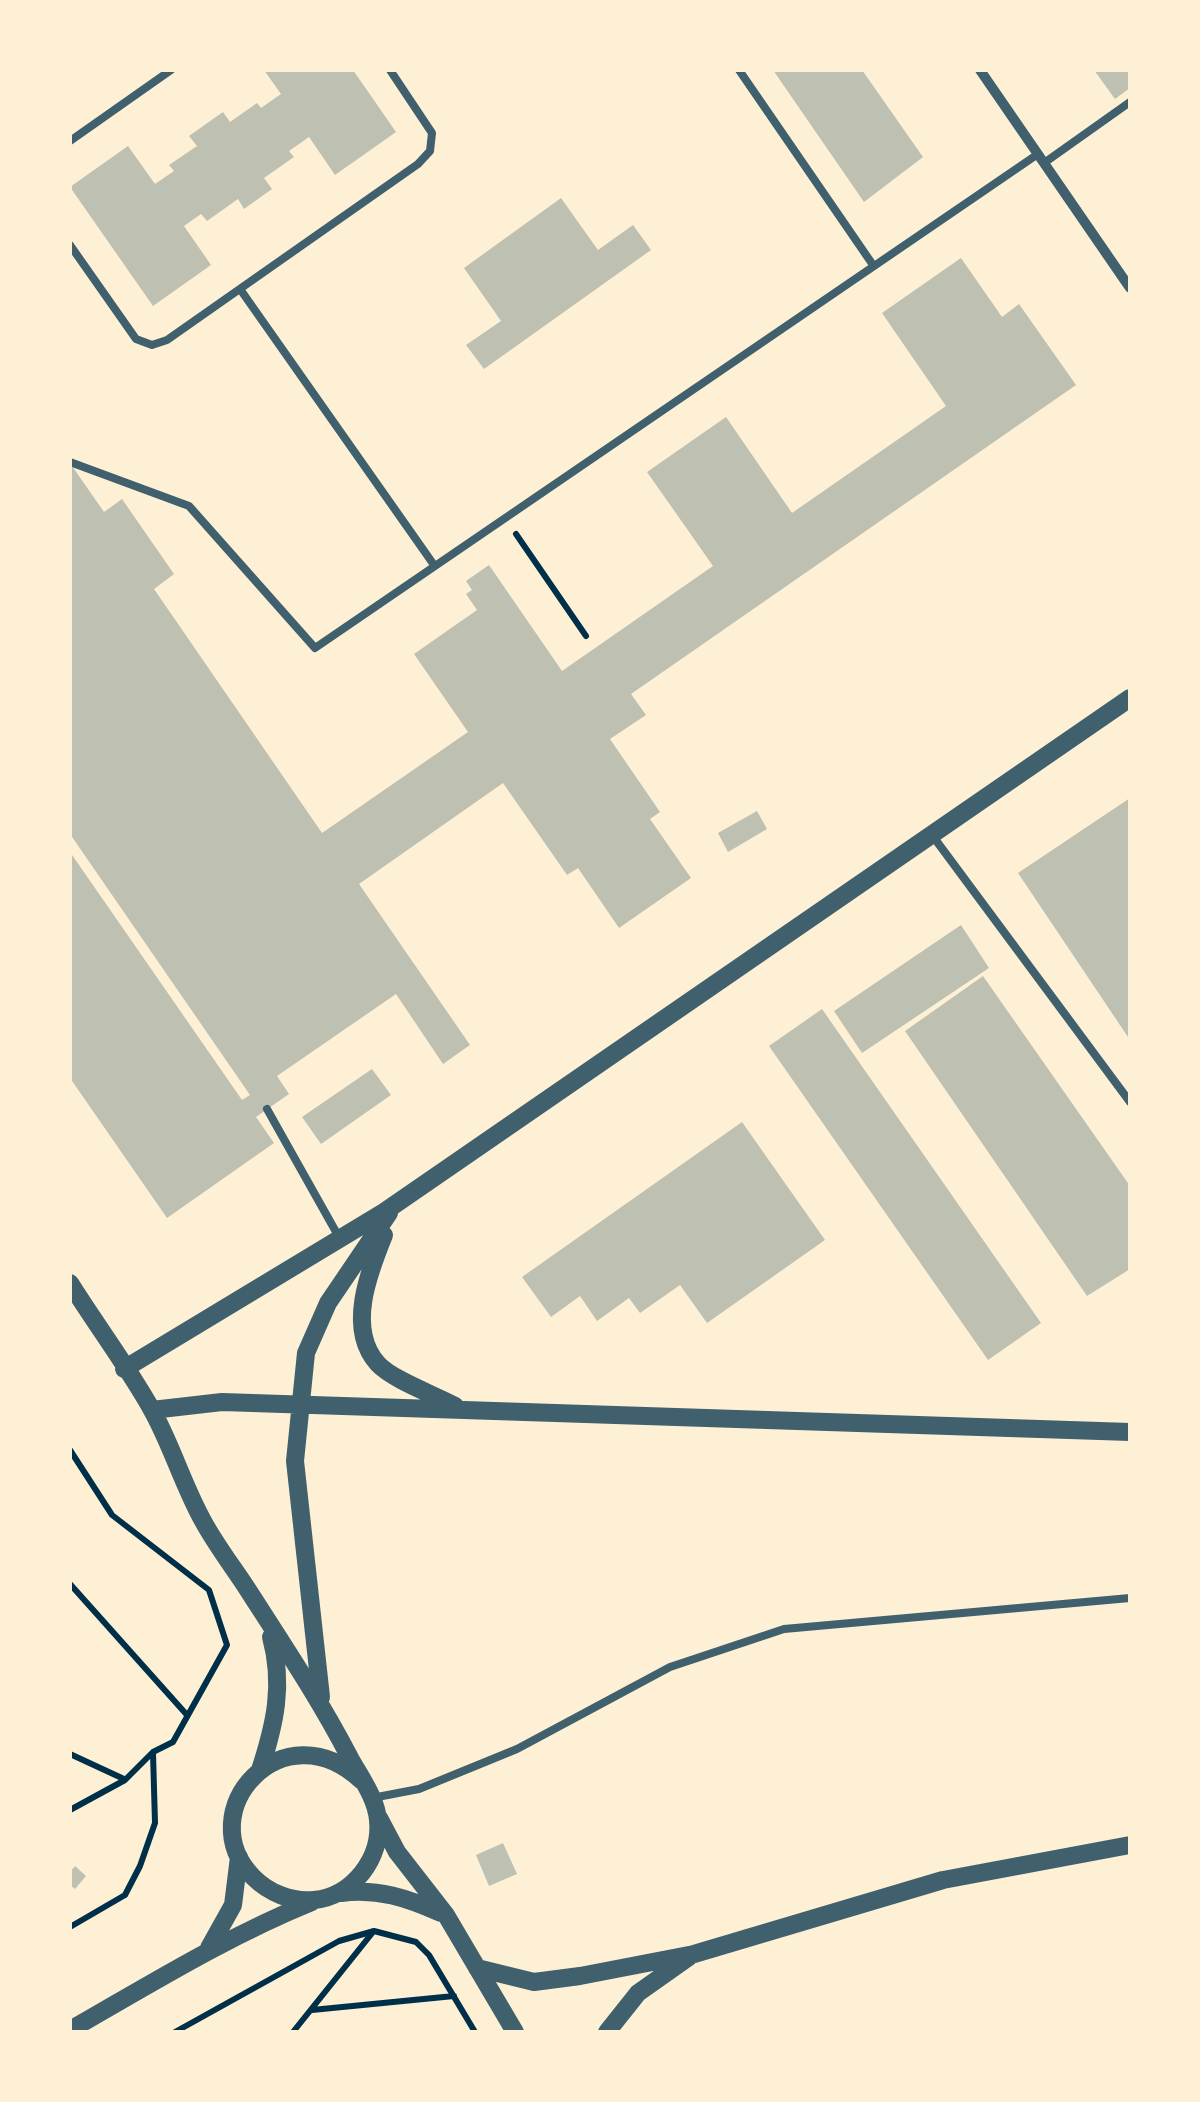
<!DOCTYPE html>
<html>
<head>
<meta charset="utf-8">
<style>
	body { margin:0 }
	#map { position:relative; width:1200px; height:2102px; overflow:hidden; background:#fdf0d5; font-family:"Work Sans",sans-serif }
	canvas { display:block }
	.frame { position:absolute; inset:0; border:72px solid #fdf0d5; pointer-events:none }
</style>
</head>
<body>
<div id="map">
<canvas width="1200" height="2102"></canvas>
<div class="frame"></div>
</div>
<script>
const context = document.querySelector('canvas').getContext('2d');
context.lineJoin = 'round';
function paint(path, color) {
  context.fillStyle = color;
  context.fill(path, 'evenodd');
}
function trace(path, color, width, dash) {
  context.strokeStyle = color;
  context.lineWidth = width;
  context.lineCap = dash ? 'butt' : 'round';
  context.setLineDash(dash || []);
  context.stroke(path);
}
paint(new Path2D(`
	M264,70H353L396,132L335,175L309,137L289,151L294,157L264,178L272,189L244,209L238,199L207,221L201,214L184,226L211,265L153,306L70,187L128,146L155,184L174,171L169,165L197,146L189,136L223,112L230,122L257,103L261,108L281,94Z
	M773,70H862L923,157L864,202Z
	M1094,70H1130V88L1115,99Z
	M561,198L598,250L633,225L651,250L484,369L466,345L501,321L464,268Z
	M961,258L1002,317L1019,304L1076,385L631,694L646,715L610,739L660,812L650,819L691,878L619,928L578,868L567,875L503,783L359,884L470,1045L443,1064L396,994L277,1076L289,1094L256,1117L274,1143L167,1218L70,1078V852L242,1100L250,1095L70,834V468L72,466L104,512L122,499L174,574L154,589L322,833L468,732L414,654L477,610L466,594L472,590L466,581L489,565L562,671L713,566L647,472L726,417L792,513L946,406L882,313Z
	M1130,798V1040L1018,873Z
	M757,811L767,829L728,852L718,833Z
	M961,925L989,968L862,1053L834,1011Z
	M983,976L1130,1186V1269L1087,1296L905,1031Z
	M822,1009L1041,1323L988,1360L769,1046Z
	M372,1069L391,1095L321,1144L302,1117Z
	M742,1122L825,1240L707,1323L680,1285L640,1313L629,1298L597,1321L580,1296L551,1317L522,1277Z
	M503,1843L517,1874L489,1886L476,1855Z
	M75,1866L86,1876L75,1889L70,1885V1872Z`), '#bec0b2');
trace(new Path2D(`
	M516,534L586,636
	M70,1450L112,1515L209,1590L227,1645L173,1742L153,1752L125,1780L70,1810
	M70,1584L187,1715
	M70,1754L124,1779
	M70,1927L125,1895L140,1866L155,1823L153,1753
	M312,2010L454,1996
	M175,2032L339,1941L374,1931L416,1942L429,1955L475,2032
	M293,2032L373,1932`), '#003049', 6);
trace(new Path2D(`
	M739,70L873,265
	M70,141L171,70
	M1044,163L1130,102
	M70,245L136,339L152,345L167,340L418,164L430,151L432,133L390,70
	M240,289L434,565
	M70,462L189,506L315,648L1038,154
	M932,835L1130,1102
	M267,1109L340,1239
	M372,1798L419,1789L517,1749L670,1667L784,1629L1130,1598`), '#3f606c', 8);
trace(new Path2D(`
	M980,70L1130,288`), '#3f606c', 10);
trace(new Path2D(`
	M384,1235C369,1272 346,1329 378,1364C393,1380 435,1395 455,1406
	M70,1283C97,1326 128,1367 152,1410C172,1446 183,1485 203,1521C216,1545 233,1567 248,1590C284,1646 320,1700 350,1758C361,1778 376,1798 378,1820C382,1858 353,1896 314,1900C291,1902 269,1893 253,1877C189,1812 283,1706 362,1781
	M124,1369L384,1212L1130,698
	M152,1410L222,1402L1130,1432
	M321,1697L295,1461L306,1353L328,1303L389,1213
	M260,1770C275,1724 284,1685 271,1637
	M379,1818L397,1852L446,1915L515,2032
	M341,1893C378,1888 407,1898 441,1913
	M209,1948L233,1905L239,1857
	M477,1968L534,1982L580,1976L694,1954L943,1880L1130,1845
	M70,2030C149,1985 228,1936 312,1902
	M607,2032L638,1993L689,1957`), '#3f606c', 18);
</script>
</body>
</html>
